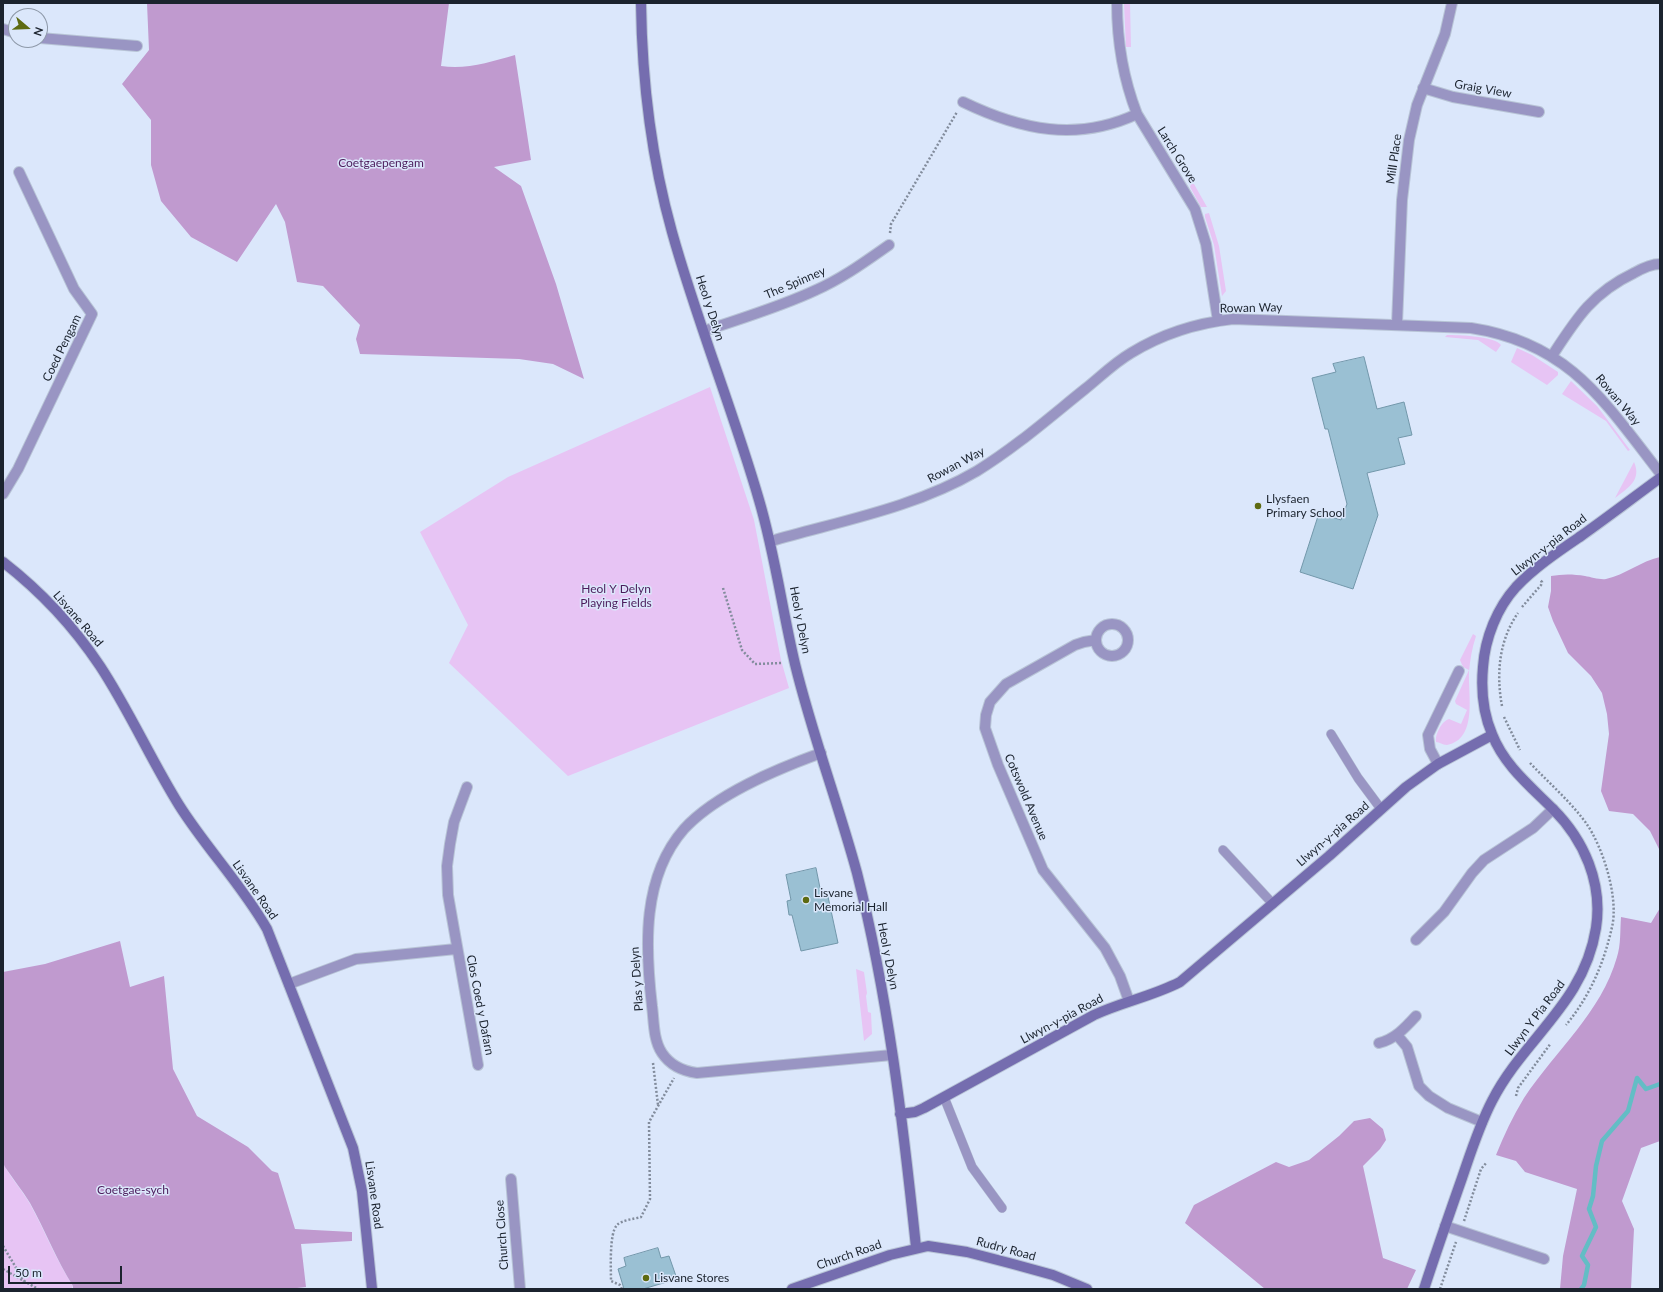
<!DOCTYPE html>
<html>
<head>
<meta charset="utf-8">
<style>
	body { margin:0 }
	#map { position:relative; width:1663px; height:1292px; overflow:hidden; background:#dbe7fb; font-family:Lato,sans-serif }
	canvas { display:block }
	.frame { position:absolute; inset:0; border:4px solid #1b232e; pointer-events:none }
	.north { position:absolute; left:8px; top:8px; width:40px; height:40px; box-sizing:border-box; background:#dbe7fb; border:1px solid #8e99a9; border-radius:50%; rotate:109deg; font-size:11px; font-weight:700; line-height:16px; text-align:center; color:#1b232e }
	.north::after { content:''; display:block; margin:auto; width:14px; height:18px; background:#5d6a11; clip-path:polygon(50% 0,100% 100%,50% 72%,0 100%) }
	.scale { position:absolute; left:8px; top:1266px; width:114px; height:18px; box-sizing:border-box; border:2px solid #1b232e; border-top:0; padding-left:5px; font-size:12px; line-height:14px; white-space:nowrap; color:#1b232e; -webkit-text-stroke:3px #dbe7fb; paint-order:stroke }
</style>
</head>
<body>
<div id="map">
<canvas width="1663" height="1292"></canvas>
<div class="frame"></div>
<div class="north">N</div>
<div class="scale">50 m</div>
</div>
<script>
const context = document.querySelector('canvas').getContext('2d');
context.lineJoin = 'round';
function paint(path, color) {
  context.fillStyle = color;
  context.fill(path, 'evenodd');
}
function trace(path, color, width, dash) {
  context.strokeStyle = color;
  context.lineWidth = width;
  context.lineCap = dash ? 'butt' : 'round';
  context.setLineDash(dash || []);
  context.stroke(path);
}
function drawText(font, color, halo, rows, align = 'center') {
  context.font = font + ' Lato,sans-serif';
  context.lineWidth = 3;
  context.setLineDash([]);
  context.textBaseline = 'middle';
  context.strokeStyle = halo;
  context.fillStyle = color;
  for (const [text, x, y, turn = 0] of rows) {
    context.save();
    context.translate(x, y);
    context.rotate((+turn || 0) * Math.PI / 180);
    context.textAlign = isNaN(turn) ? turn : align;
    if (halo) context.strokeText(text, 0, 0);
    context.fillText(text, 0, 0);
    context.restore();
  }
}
paint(new Path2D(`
	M1124,3H1130L1131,47H1126Z
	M1191,184H1194L1207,207H1201L1190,187Z
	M1209,213L1219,246L1226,291L1222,296L1214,245L1205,217V214Z
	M1447,335C1458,335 1495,336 1501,345L1496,352L1478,340L1445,337Z
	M1517,348L1532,355L1558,372V375L1547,385L1511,362Z
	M1571,381L1597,406L1630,450L1628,451L1606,421L1562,394Z
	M710,387L754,520L781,660L789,688L568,776L449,663L468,625L420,532L508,477Z
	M1634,462C1642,480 1628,488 1615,498Z
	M1473,634L1476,636C1472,648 1470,660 1469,672C1468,695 1478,739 1447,745C1442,745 1440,742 1436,742C1435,734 1442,721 1449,719L1461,724L1467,710L1456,704L1455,701L1469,670L1463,667L1460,660Z
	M856,969L864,972L867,993L866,996L868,1012L871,1013L872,1034L864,1041Z
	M3,1163C10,1177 22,1190 30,1204C45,1231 56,1260 73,1286L71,1289H3Z`), '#e7c4f4');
paint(new Path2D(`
	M147,3H449L441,66C466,70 490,62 515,55L531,160L494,167L521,186L556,284L584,379L553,364L519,359L360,354L356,339L360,325L323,286L297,282L285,222L276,204L237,262L191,237L161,201L151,165V120L122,84L149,50Z
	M1660,557V851L1650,831L1633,814L1609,811L1601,791L1609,734L1607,714L1602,693L1591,676L1568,653L1553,621L1548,607L1551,591V576C1562,574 1573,574 1585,576C1591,577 1600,580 1606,579C1625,575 1641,561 1660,557Z
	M1660,908V1141L1641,1148L1622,1201L1634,1229L1631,1289H1560L1563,1256L1577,1189L1525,1172L1516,1161L1496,1155C1504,1135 1513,1116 1524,1098C1556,1050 1601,1013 1617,957C1621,945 1620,930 1621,917L1651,923Z
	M120,941L130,987L164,976L173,1069L197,1116L248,1147L272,1171L278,1173L295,1229L352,1232V1241L301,1244L306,1287L288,1289H73V1286C56,1259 45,1230 30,1203C22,1190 13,1179 5,1167L3,1163V972L45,964Z
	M1370,1118L1383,1129L1386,1140L1380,1149L1363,1166L1383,1258L1416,1270L1407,1289H1265L1185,1223L1194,1205L1276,1162L1289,1167L1309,1160L1339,1136L1354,1121Z`), '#c09acf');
trace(new Path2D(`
	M1581,1289L1584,1285L1588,1265L1582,1256L1596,1227L1589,1209L1593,1196L1596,1166L1602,1141L1628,1111L1637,1078L1646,1089L1660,1084`), '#63bdc5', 4.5);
const building = new Path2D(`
	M1364,357L1377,409L1404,402L1412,435L1398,438L1405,464L1367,473L1378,515L1353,589L1300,572L1319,513L1341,520L1347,504L1328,429H1325L1312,378L1336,372L1333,364Z
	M816,868L821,893L827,892L838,943L801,951L792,915H789L787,901L791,900L786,875Z
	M658,1248L661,1258L669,1256L677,1279L643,1289H624L618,1269L626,1266L624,1258Z`);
paint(building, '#9ac0d3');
trace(building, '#7297aa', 1);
const lane = new Path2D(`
	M1331,734L1358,778L1381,809
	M1223,850L1273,904
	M944,1097L972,1167L1002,1208`);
const street = new Path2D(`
	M1117,3C1117,41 1123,78 1137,114L1195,209L1206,244L1218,321
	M3,29L16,33
	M40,38L137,46
	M1423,88L1453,97L1539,112
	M963,102C1021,130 1077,142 1137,114
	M1397,324L1402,200L1409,140L1417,105L1445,34L1452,3
	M704,331C742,318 780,307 816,290C843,278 866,261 889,245
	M1552,356C1576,319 1592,293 1634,273C1641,269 1651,264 1660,264
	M3,494L18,469L92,314L74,289L19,172
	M771,541C840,521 914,508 977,471C1016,447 1050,417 1085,389C1100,377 1114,363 1131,353C1162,334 1197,323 1233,319L1471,328C1569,343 1604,401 1660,473
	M1096 640a16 16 0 1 1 32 0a16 16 0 1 1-32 0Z
	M1096,640L1084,642L1075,645L1006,684L990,702L986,715L985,728L998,765L1043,870L1105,948L1120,976L1129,1001
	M821,753C777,769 716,794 684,829C642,877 645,946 652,1006C654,1020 653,1040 662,1053C670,1065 682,1071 697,1073L892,1055
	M1438,764L1430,749L1428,735L1459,671
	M467,787L454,822L450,844L447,866L448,895L478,1065
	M1416,940L1444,912L1472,873L1484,860L1533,828L1553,809
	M289,984L356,959L456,949
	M1397,1035L1407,1047L1419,1086L1429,1096L1448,1108L1482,1122
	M1379,1043C1395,1039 1405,1028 1416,1016
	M511,1179L520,1289
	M1445,1226L1544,1259`);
const secondary = new Path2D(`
	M641,3C642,80 651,157 672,232C697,322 733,410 759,500C775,554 782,609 795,664C812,734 838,803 857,873C888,996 903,1122 916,1247
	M3,562C39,590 74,627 100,666C129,710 151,760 179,805C206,848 242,885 267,929L353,1148L362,1191L372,1289
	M900,1114L915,1112L924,1108L1094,1015C1122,1002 1153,996 1180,982L1329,856L1406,787L1438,764L1492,735
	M792,1289L890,1255L928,1246L967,1252L1013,1264L1053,1275L1087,1289
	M1424,1289C1436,1252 1449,1215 1462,1178C1471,1152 1479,1126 1492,1101C1524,1038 1584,1004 1596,928C1603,883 1584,840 1553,809C1530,786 1504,765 1492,734C1483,713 1481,689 1483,667C1485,638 1497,608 1516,587C1535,567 1559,551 1581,536C1608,517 1634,497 1660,478`);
trace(lane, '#b8c4d6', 10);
trace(street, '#b8c4d6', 12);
trace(secondary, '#b8c4d6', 12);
trace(new Path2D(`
	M890,233L891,224L957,112
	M723,588L742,650L755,664L782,663
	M1522,607L1541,585L1542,582L1540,580
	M1502,706C1496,674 1499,640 1518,613
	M1504,717L1520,750
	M1530,763C1549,783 1570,801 1586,823C1603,847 1619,898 1612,927C1604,963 1590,996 1566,1025
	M653,1063L658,1105
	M1516,1096L1518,1088L1551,1043
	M1464,1221L1481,1169L1487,1162
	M3,1246L24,1281
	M3,1269L38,1289
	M622,1289L620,1285L611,1281C611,1270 609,1233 617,1225C622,1220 634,1219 641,1217L650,1199L649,1122L674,1078
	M1440,1289L1456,1242`), '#828c9c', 2.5, [2, 2]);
trace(lane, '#9995c3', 9);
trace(street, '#9995c3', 10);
trace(secondary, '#756daf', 10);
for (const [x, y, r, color] of [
	[1258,506,4,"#5d6a11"],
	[806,900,4,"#5d6a11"],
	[646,1278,4,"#5d6a11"]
]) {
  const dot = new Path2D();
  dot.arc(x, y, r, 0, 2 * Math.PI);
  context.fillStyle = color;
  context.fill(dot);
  trace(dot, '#dbe7fb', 1.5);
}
drawText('12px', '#1b232e', '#dbe7fb', [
	["Graig View",1483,89,10],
	["Larch Grove",1177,155,58],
	["Mill Place",1394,159,-82],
	["The Spinney",795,283,-23],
	["Heol y Delyn",710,308,72],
	["Rowan Way",1251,308,-1],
	["Coed Pengam",62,348,-64],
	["Rowan Way",1618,400,50],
	["Rowan Way",956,465,-28],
	["Llwyn-y-pia Road",1549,545,-38],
	["Lisvane Road",78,619,49],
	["Heol y Delyn",800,620,79],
	["Cotswold Avenue",1026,797,67],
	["Llwyn-y-pia Road",1333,834,-41],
	["Lisvane Road",255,890,55],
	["Heol y Delyn",888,956,79],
	["Plas y Delyn",637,979,-94],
	["Clos Coed y Dafarn",480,1005,79],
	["Llwyn Y Pia Road",1535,1018,-53],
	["Llwyn-y-pia Road",1062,1019,-28],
	["Lisvane Road",374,1195,82],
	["Church Close",502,1235,-94],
	["Rudry Road",1006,1249,15],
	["Church Road",849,1255,-19]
]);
drawText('12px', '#4c1c5c', '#dbe7fb', [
	["Coetgaepengam",381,163],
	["Heol Y Delyn",616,589],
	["Playing Fields",616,603],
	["Coetgae-sych",133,1190]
]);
drawText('12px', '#1b232e', '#dbe7fb', [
	["Llysfaen",1266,499],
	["Primary School",1266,513],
	["Lisvane",814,893],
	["Memorial Hall",814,907],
	["Lisvane Stores",654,1278]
], 'left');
</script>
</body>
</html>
